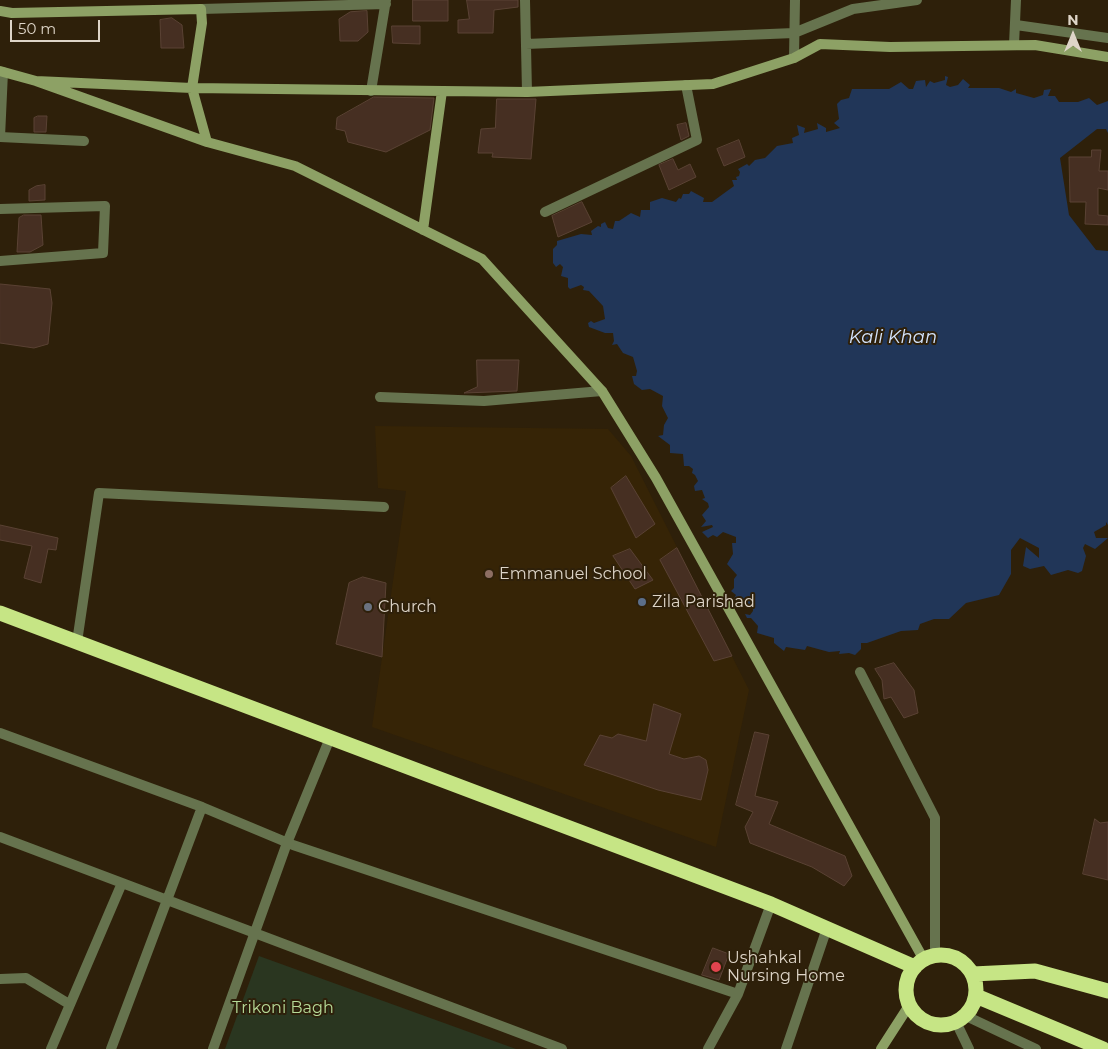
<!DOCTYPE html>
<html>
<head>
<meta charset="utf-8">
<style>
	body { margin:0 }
	#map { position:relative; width:1108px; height:1049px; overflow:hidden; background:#2e200a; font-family:Montserrat,sans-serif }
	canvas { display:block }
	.north { position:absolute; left:1048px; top:10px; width:50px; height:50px; -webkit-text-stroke:4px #2e200a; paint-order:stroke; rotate:0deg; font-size:14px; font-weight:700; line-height:20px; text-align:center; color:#ded5c8 }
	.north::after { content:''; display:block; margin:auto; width:18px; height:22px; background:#ded5c8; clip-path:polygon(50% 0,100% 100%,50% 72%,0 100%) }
	.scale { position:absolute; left:10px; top:20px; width:90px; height:22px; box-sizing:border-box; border:2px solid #ded5c8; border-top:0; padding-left:6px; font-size:15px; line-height:18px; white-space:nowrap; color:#ded5c8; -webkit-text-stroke:4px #2e200a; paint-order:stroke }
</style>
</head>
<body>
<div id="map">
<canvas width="1108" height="1049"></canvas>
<div class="north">N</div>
<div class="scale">50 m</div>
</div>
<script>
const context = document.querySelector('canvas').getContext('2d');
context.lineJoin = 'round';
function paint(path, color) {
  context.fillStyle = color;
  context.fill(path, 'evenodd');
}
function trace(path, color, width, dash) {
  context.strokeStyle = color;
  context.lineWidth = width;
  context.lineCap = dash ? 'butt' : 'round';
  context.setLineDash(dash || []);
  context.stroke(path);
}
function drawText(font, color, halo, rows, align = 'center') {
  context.font = font + ' Montserrat,sans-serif';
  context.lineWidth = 4;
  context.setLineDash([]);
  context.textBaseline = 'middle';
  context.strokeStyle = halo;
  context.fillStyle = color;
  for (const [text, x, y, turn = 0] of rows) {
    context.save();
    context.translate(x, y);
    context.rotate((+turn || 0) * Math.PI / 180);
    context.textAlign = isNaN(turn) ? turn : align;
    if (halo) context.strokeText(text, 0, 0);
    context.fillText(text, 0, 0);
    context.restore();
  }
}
paint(new Path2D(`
	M375,426L608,429L631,456L749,690L716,847L372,727L406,491L378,488Z`), '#362406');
paint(new Path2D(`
	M259,956L516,1049H225Z`), '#2a3620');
paint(new Path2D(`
	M945,76L948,77L946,85L950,87L958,85L963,79L970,85L968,88H999L1011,92L1016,89V93L1034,98L1043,95L1044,90L1051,89L1048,96H1055L1059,102H1078L1089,98L1097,105L1108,101V133L1106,129H1097L1060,158L1069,215L1096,250L1108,251V525L1106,522V525L1094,532L1096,538H1108L1095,549L1085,544L1083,548L1086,556L1082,571L1078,573L1068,570L1051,575L1044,566L1030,569L1023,566L1026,547L1039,558V548L1020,538L1011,550V574L999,595L966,603L949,619H934L920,624L918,630L901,631L867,643H861V649L855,655L849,653L839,654L840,651L829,652L807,646L805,650L786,647L784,651L774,643V638L757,633L758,626L751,618H747L745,614L750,615L753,611V605L739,601L734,603L733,600L736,595L731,591L734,588V579L737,575L727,564L733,554L732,543H736V537L723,532L717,537L713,535L708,538L702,532L713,527L712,525L701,527L706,521L702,515L709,507L708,503L702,499L705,498L702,490L695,491L694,486L698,481L695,475L692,473L693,469L689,466H684L683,454L670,453V445L658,436L663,435L664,425L668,418L662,406L663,396L650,389L642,390L634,384L632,376H636L637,371L633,357L623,353L617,344L612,345L614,341L613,333H605L589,327L588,323L591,321L594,323L605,319L603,306L589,291L583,290L584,287L581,285L570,289L568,287V278L561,276L563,267L560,264L556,267L553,263V249L557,245V241L581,234L592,235L591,231L598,226L601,227V224L605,222L608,228L613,229L615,221H619L631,213L640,217L641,210H650V202L662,198L676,202L679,198L681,199L683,194H689L691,191L704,198L703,202H712L734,186L732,180H737L736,177L739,176L740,172L738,169L747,164L749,166L755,160L765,158L777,146L793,143L792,138L799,135L797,125L805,128L804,133L818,129L817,123L826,128V132L840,128L834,123L839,119L837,104L841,100L849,98L852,89H889L901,82L909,89H913L916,81L925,80L926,87L930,81L934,83L945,80Z`), '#213658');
const building = new Path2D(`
	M413,0H448V21H413Z
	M467,0H518V7L494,10L493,33H458V20L469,19Z
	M367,11L368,32L358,41H340L339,19L350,12Z
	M172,18L182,25L184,48H161L160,20Z
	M392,26H420V44L393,43Z
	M374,97L434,98L430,130L386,152L348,142L345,131L336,129L337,118Z
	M497,99H536L531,159L492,157L493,153H478L481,129L495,128Z
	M38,116H47L46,132H34V118Z
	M686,123L689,136L681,140L677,125Z
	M739,140L745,157L724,166L717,149Z
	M1092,150H1101L1099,171H1108V190L1098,188V215L1108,216V225L1085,224L1086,202H1070L1069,157H1091Z
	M673,159L678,170L690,164L696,177L669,190L659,165Z
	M45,185V200L29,201V190L36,186Z
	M582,202L592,222L558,237L552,216Z
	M24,215H41L43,245L30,252H17L19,218Z
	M0,284L50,289L52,303L48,344L34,348L0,343Z
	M477,360H519L517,391L464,393L477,387Z
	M626,476L655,524L636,538L611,488Z
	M0,525L58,538L56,550L48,549L41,583L24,578L32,546L0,540Z
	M677,548L732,656L714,661L660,560Z
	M630,549L653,580L635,589L613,556Z
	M363,577L386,583L382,657L336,644L349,583Z
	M894,663L914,690L918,713L904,718L891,697L884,699L882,680L875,669Z
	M654,704L681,714L669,754L684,759L699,756L706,760L708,770L701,800L658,790L584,765L600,735L612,738L618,734L646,741Z
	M755,732L769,735L755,796L778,802L769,824L845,856L852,876L844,886L812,867L750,843L745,827L753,812L736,805Z
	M1095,819L1100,823L1108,822V880L1083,874Z
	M713,948L729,954L719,980L702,975Z`);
paint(building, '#462f22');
trace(building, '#5a4234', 1);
trace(new Path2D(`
	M525,0L527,92
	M201,9L386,4
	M1016,25L1108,38
	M526,44L794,33L853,9L917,0
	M1014,45L1016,0
	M794,58L795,0
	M371,91L386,0
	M0,137L84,141
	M0,137L3,72
	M0,209L105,206L103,253L0,261
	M545,212L697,140L686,85
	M380,397L484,401L602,391
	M77,642L99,493L384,507
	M860,672L935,818V956
	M0,733L202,807L293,845L738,994
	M0,837L562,1049
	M0,979L26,978L69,1004
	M966,1016L1036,1049
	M956,1022L969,1049
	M51,1049L122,883
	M111,1049L202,807
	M213,1049L287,843L330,738
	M708,1049L738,994L771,904
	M786,1049L827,928`), '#66734e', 10);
trace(new Path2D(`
	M0,11L12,13L201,9L202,23L192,88L207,142L295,166L482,259L602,391L656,478L924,960
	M0,71L36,81L207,142
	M36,81L192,88L527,92L713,84L794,58L820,44L890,47L1035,45L1108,57
	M423,230L442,91
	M881,1049L910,1004`), '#8da165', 10);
trace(new Path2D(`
	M0,613L771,904L915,967
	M906 990a35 35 0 1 1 70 0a35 35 0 1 1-70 0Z
	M973,974L1035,971L1108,991
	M976,996L1103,1049`), '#c6e585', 15);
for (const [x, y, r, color] of [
	[489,574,5,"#8d6e63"],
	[642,602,5,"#5c6f8a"],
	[368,607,5,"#6b7280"],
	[716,967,6,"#e0444e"]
]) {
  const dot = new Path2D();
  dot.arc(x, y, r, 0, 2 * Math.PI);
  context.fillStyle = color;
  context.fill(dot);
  trace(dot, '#2e200a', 2);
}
drawText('16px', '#ded5c8', '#2e200a', [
	["Emmanuel School",499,574],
	["Zila Parishad",652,602],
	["Church",378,607],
	["Ushahkal",727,958],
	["Nursing Home",727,976]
], 'left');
drawText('16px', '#b6da98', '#2e200a', [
	["Trikoni Bagh",283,1008]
]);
drawText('italic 18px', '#d4e4fd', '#2e200a', [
	["Kali Khan",893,338]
]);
</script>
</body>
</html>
